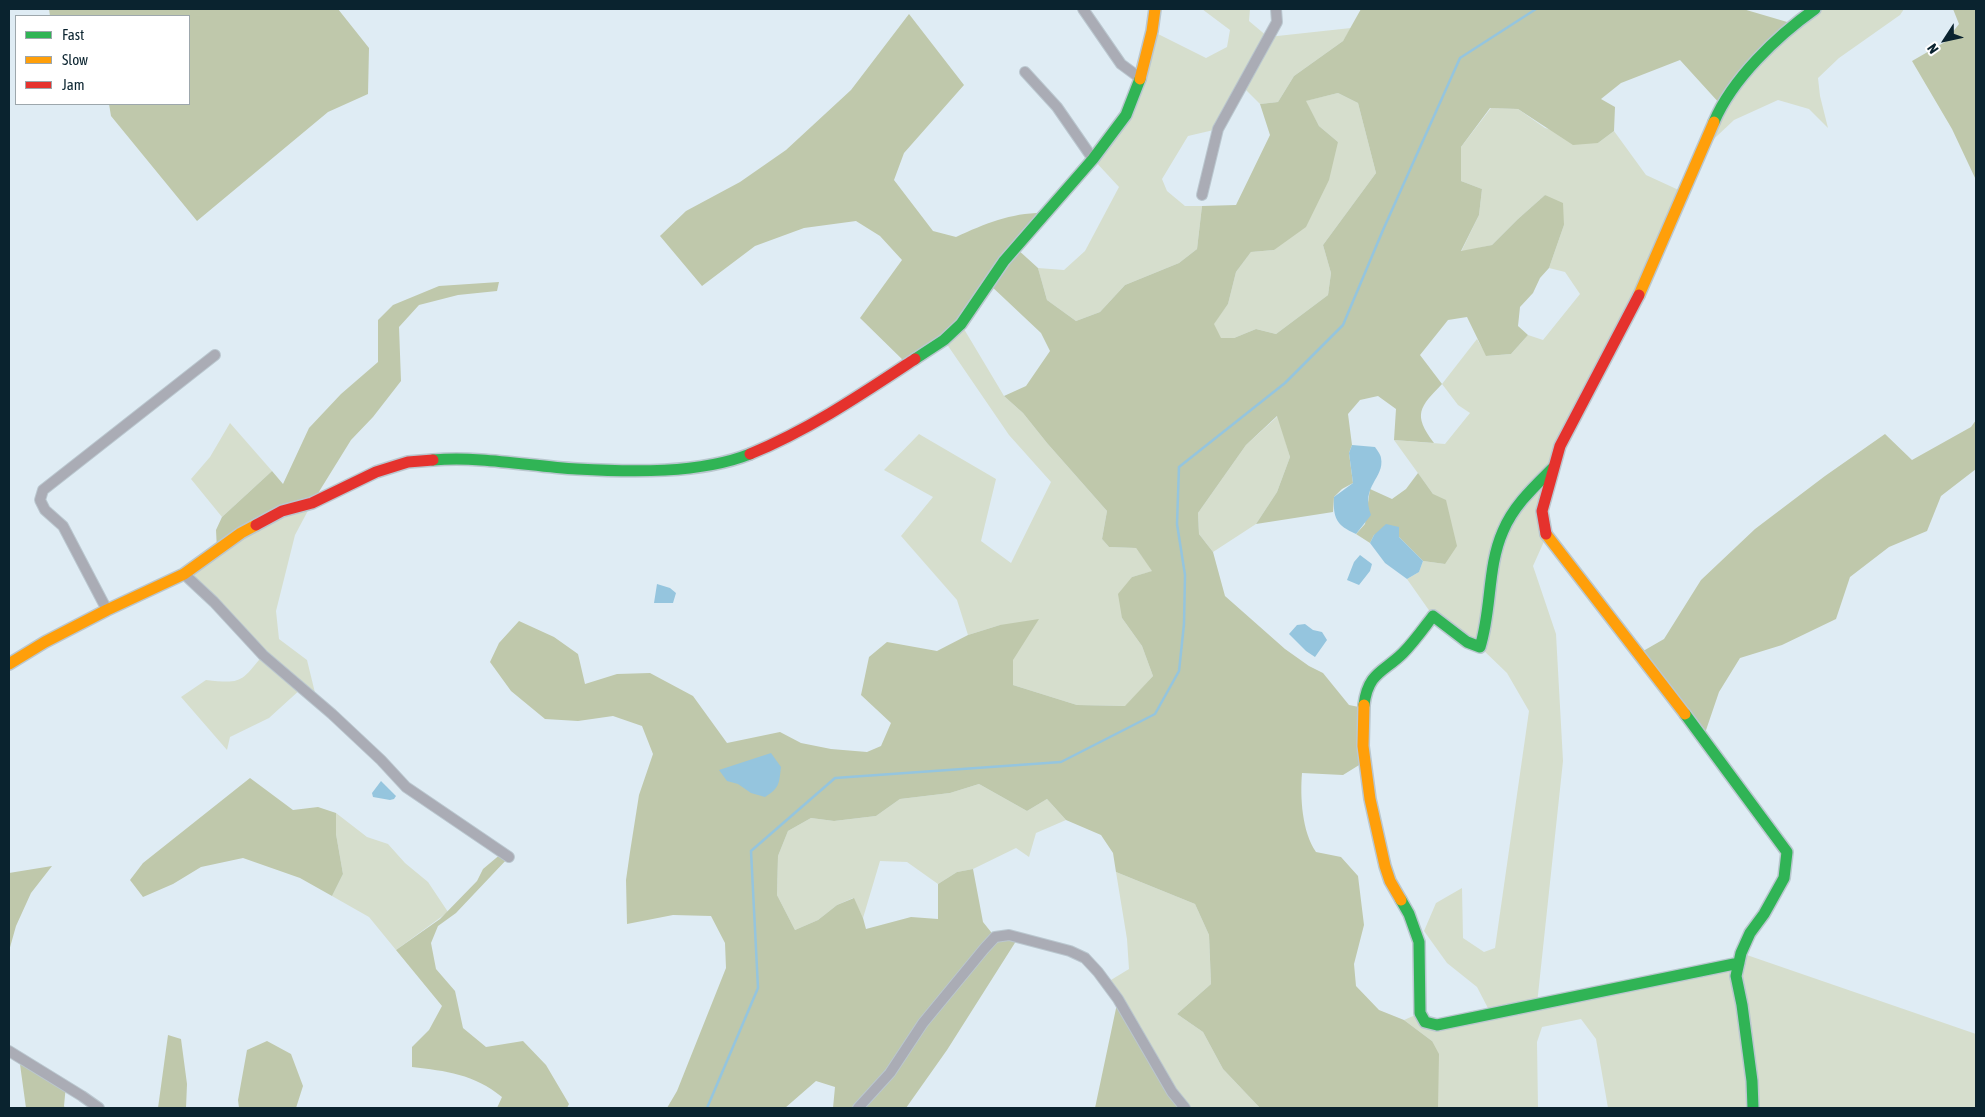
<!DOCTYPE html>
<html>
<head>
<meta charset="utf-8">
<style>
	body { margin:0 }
	#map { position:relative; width:1985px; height:1117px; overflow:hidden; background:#dfecf4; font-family:"Asap Condensed",sans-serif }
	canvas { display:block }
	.frame { position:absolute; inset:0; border:10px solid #0a232f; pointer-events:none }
	.legend { position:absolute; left:15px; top:15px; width:175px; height:90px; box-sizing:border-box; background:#fff; border:1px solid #9da7ac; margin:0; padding:6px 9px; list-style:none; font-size:15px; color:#0a232f }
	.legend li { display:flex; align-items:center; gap:10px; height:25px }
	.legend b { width:25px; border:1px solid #9da7ac }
	.north { position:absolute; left:1920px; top:15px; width:50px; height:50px; -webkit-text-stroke:4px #fff; paint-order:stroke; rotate:235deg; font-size:14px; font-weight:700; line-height:20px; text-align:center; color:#0a232f }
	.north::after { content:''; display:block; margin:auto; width:18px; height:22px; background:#0a232f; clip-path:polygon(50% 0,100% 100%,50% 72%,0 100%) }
</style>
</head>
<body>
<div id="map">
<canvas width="1985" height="1117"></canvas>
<div class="frame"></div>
<ul class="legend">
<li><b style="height:6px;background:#30b455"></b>Fast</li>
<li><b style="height:6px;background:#ff9f0a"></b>Slow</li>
<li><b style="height:6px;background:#e5322d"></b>Jam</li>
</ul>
<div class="north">N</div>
</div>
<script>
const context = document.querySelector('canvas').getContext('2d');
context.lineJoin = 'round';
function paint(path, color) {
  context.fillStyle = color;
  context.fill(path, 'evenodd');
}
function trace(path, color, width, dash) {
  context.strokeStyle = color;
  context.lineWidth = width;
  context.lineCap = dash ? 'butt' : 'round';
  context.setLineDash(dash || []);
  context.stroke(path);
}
paint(new Path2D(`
	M1202,9H1250L1249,21L1268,37L1351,28L1343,41L1294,76L1278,102L1260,104L1241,85L1218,129L1188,136L1162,179L1167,191L1185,206H1202L1197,249L1179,263L1125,285L1100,312L1076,321L1047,300L1038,268L1064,270L1085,251L1119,187L1093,159L1126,115L1152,31L1206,58L1227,47L1230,30Z
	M1815,9H1904L1900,15L1839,58L1818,78L1820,96L1828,128L1809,109L1778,100L1734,120L1700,152L1721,105Z
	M1338,93L1358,103L1376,173L1323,245L1331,273L1328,295L1276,334L1256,329L1234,338H1220L1213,324L1228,304L1236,272L1251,252L1274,250L1338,142L1319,126L1305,101Z
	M1491,108L1518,109L1545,128L1598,143L1614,131L1646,175L1683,192L1560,446L1542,511L1546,537L1533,566L1556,634L1563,761L1537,1004L1738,963L1741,953L1976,1034V1108H1608L1596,1039L1581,1019L1542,1027L1537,1042L1538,1108H1438L1432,1041L1404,1020L1420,1013L1425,1022L1491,1014L1477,987L1447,963L1424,931L1436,903L1462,888L1463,938L1484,952L1495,948L1529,711L1507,673L1480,647L1433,616L1407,579L1419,572L1423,561L1445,564L1433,494L1394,440L1445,444L1470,413L1458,405L1442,384L1477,339L1487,356L1511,354L1528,335L1543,340L1580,294L1565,272L1549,268L1564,225L1545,195L1518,219L1492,245L1461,252L1479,215L1482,189L1461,181V147Z
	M961,324L1004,396L1023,413L1047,443L1107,511L1102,539L1109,547L1136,548L1153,571L1132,577L1122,618L1142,646L1153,676L1126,706L1077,705L1013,685V660L1000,625L968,635L957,600L901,536L933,497L884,470L919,434L996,479L981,541L1011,563L1051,482L1009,435L944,340Z
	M1278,416L1290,457L1277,492L1256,524L1213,552L1199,534L1198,513L1246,445Z
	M230,423L272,471L222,517L191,479L210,457Z
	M312,503L295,535L276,611L279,639L307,660L317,701L302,688L269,718L230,737L227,750L181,697L206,680C242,684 241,682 263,655L184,574L241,533Z
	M979,784L1027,811L1047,799L1066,820L1036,833L1029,857L1016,848L973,869L957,872L938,884L907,862L880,861L863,918L853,898L837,905L818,920L795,930L777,895L778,856L788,831L811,818L834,821L876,816L900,799L950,793Z
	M336,813L367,837L388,844L405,863L428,882L448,912L396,950L369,917L332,896L343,874L336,834Z
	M1116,872L1195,904L1209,935L1211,984L1177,1014L1203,1032L1223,1069L1260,1108H1185L1106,983L1129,969L1127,939Z`), '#d6decd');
paint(new Path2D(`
	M49,9H338L369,48L368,94L328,112L197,221L111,116L109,104H189V16H50Z
	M1361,9H1743L1794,24L1721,105L1680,60L1621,83L1601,99L1615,107L1614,131L1598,143L1573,145L1518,109L1490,108L1461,147V181L1482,189L1479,215L1461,251L1492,245L1518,219L1545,195L1563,203L1564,225L1549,268L1540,278L1533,293L1520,307L1518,326L1528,335L1511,354L1486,356L1467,317L1448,320L1420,355L1442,384C1420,407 1412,414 1434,443L1394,440L1396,409L1378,396L1360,400L1348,414L1352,445L1349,453L1353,483L1342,489L1334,497L1333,512L1256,524L1277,492L1290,457L1277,416L1246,445L1198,513L1199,534L1213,552L1225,596L1285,649L1309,666L1323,673L1349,705L1364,708V762L1343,775L1302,773C1300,797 1302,832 1316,852L1341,857L1358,876L1364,925L1354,964L1356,986L1379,1010L1404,1020L1432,1041L1439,1054L1438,1108H1260L1223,1069L1203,1032L1177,1014L1211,984L1209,935L1195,904L1116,872L1113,853L1101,835L1066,820L1047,799L1027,811L979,784L950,793L900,799L876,816L834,821L811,818L788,831L778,856L777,895L795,930L818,920L837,905L854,898L863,918L866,929L911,917L938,919V884L957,872L973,869L983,922L995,937L1018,938L947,1050L906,1108H833L835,1087L816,1081L785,1108H667L677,1091L726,968L725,943L711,916L673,915L627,924L626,880L630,852L639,795L653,754L642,726L613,716L578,721L545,719L511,691L490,662L499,643L519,621L554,637L578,654L585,684L617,674L650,673L693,696L727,743L780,732L801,743L831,749L867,752L881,746L891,723L861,695L869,657L887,642L937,651L968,635L1000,625L1039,619L1013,660V685L1077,705L1125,706L1153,676L1142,646L1122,618L1118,594L1132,577L1152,571L1136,548L1109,547L1102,539L1107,511L1047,443L1023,413L1004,396L1026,386L1050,351L1041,333L989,284L961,325L908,365L860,318L902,260L880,236L856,221L804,228L755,246L702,286L660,236L686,211L740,182L786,150L851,90L909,14L964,85L904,153L894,180L933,231L956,237C986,223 1013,212 1046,213L1016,248L1038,268L1047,300L1076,321L1100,312L1125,285L1179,263L1197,249L1202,206L1236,205L1270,135L1260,104L1278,102L1294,76L1343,41ZM1338,93L1358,103L1376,173L1323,245L1331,273L1328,295L1276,334L1256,329L1234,338H1221L1214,324L1228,304L1236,272L1251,252L1274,250L1306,227L1329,180L1338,142L1319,126L1306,101Z
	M1953,9H1976V180L1952,129L1912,61L1945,42L1959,24Z
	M499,282L497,291L458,295L419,305L399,327L401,381L373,417L351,440L312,503L217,550L216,530L222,517L272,471L283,484L309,428L341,394L378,362V320L393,305L439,286Z
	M1976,420V469L1941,496L1927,531L1889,547L1850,577L1836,619L1782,645L1740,658L1719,692L1703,739L1638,654L1664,639L1701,580L1755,529L1825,476L1885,434L1912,460L1971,427Z
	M1418,473L1433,494L1446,500L1457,546L1445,564L1423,561L1399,537V528L1374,535L1370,543L1356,534L1365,524L1370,489L1392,499L1406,489Z
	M250,778L293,810L318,807L336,813V834L343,874L332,896L300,878L243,858L201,867L173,884L143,897L130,880L143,863Z
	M502,853L509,857L456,913L438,926L431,943L436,969L455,991L463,1028L486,1047L523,1041L546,1065L569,1104L567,1108H497L502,1097C474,1074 446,1071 412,1067V1047L429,1030L442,1006L396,950L440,919L477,881L483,869Z
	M52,866L31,893L16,926L9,951V873Z
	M1118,999L1185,1108H1095Z
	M168,1035L181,1039L187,1084L186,1108H158Z
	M267,1041L291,1054L303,1086L296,1108H239L238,1100L247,1050Z
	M19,1057L66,1085L64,1106L65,1108H26Z`), '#bfc8ab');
paint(new Path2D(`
	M1352,445L1375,447C1377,450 1381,455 1381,458C1385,478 1360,486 1371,515L1356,534C1336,525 1333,518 1334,497L1353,483L1349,453Z
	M1386,524L1399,527V537L1423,561L1419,572L1407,579L1385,563L1370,543L1374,535Z
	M1360,555L1372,564L1370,571L1359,585L1347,580L1354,562Z
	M657,584L670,588L676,593L673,603H654Z
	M1305,624L1313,630L1322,632L1327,640L1315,657L1306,651L1289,634L1297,625Z
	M771,753L781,767C779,783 780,788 765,797L751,793L738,784L727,781L719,770Z
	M381,781L396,796L394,799L390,800L373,797L372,793Z`), '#95c5de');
trace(new Path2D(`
	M707,1108L758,988L751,851L835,778L1061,762L1155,714L1179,671L1184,624L1185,575L1177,524L1179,467L1285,383L1343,325L1383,230L1460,58L1536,9`), '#95c5de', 2.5);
const street = new Path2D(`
	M1083,9L1121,64L1140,78
	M1025,72L1057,107L1093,159
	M1202,195L1218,129L1277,22L1276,9
	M184,574L214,602L263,655L332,714L381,760L406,787L509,857
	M107,610L63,526L45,510L40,500L43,490L215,355
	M9,1051L82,1096L99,1108
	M858,1108L890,1073L923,1023L984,949L995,937L1009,935L1070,951L1085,958L1098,972L1118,999L1172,1092L1185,1108`);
const fast = new Path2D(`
	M1714,122C1732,79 1777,36 1815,9
	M915,359L944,340L961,324L1004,261L1093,159L1126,115L1140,79
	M433,460C481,456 529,466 577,469C630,472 700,474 750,454
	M1364,705C1368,672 1384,672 1403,653C1414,642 1423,629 1433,616L1467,642L1480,647C1492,609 1487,567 1503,531C1514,505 1534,487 1553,468
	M1685,714L1787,852L1784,878L1764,914L1750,933L1741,953L1736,976L1742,1005L1752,1081L1753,1108
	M1401,900L1409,914L1419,942L1420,1013L1425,1022L1437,1025L1739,963`);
const slow = new Path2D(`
	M1140,79L1152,31L1155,9
	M1639,295L1714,122
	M1546,534L1685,714
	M9,664L45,642L107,610L184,574L241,533L256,525
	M1364,705L1363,746L1370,799L1385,866L1390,881L1401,900`);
const jam = new Path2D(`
	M750,454C809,430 862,394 915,359
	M256,525L282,511L312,503L376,472L408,462L433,460
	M1546,534L1542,511L1560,446L1639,295`);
trace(street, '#bac7cf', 12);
trace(fast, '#bac7cf', 14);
trace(slow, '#bac7cf', 14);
trace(jam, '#bac7cf', 14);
trace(street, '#aaacb5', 10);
trace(fast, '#30b455', 11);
trace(slow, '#ff9f0a', 11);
trace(jam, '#e5322d', 11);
</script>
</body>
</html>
